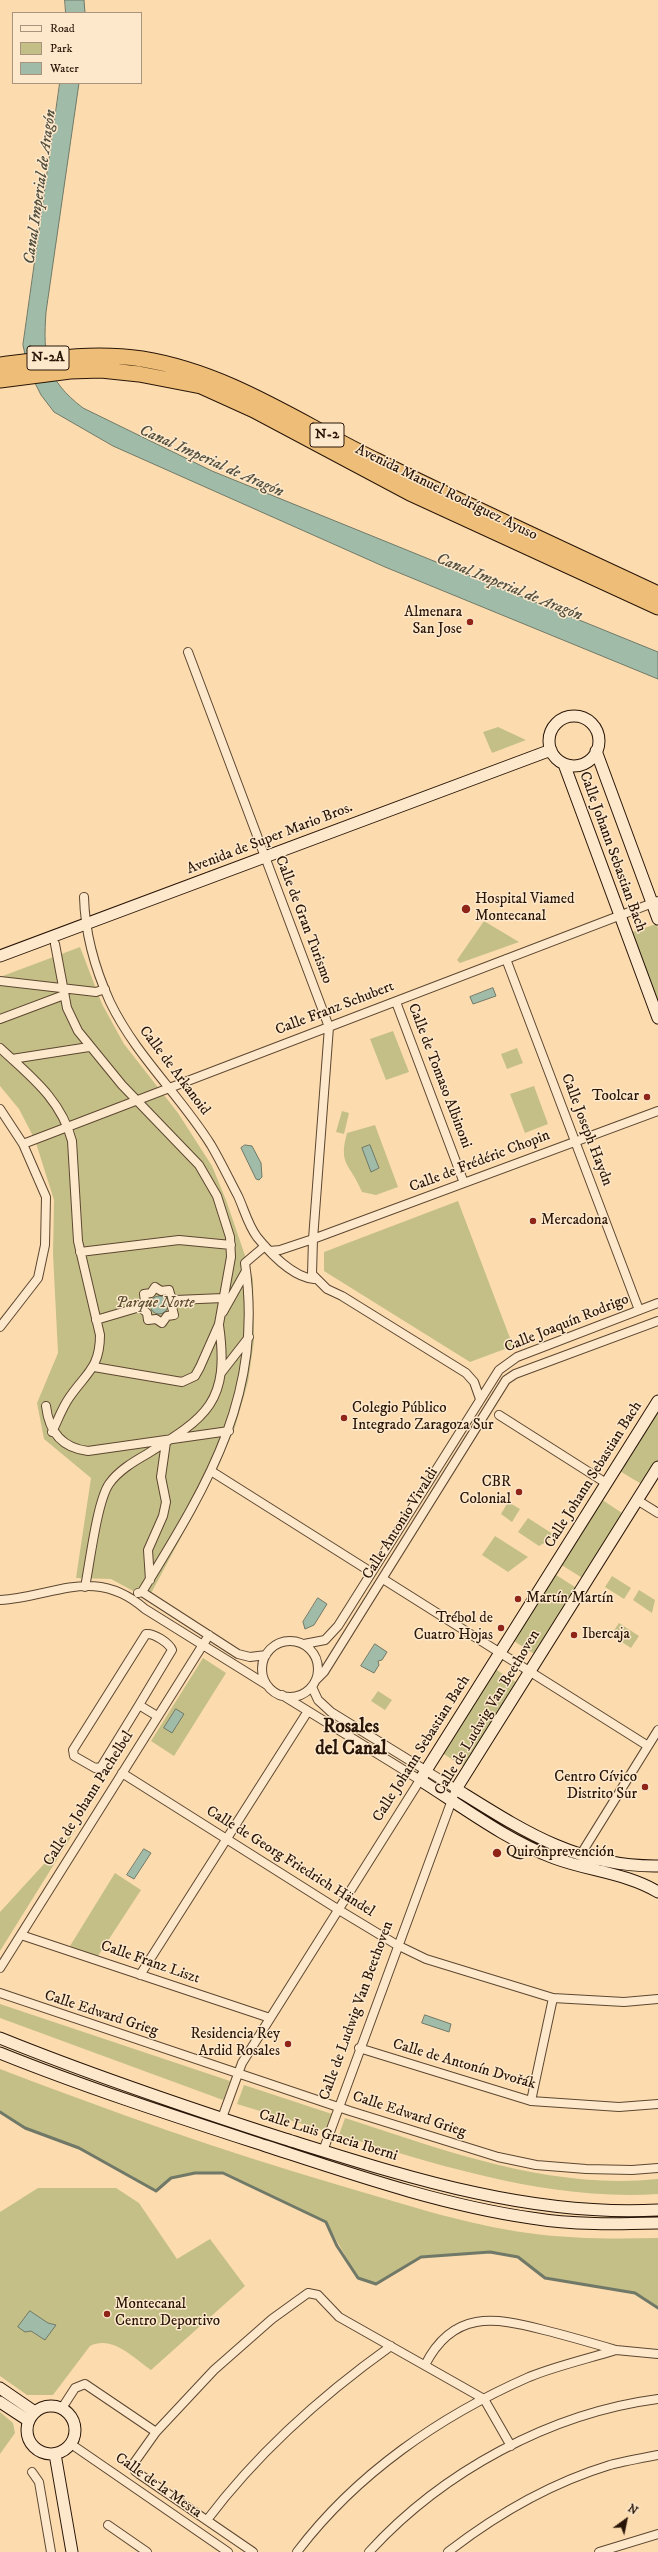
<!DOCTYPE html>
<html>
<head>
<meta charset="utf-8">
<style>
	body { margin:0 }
	#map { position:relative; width:658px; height:2552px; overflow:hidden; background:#fcdcaf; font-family:"IM FELL DW Pica",serif }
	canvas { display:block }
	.legend { position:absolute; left:12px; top:12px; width:130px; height:72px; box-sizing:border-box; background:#fde8cb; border:1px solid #a8947d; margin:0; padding:5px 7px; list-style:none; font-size:12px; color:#281507 }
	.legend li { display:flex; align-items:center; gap:8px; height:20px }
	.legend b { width:20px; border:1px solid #a8947d }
	.north { position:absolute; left:606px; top:2500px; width:40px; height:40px; -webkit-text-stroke:3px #fde8cb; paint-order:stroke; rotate:33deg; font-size:11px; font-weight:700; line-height:16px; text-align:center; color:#281507 }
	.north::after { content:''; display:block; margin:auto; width:14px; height:18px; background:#281507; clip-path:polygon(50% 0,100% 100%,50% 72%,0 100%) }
</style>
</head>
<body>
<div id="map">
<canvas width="658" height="2552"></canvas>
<ul class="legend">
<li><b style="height:5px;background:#fde8cb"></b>Road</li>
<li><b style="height:11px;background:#c4bf87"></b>Park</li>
<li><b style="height:11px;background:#a0bca8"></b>Water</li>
</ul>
<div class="north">N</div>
</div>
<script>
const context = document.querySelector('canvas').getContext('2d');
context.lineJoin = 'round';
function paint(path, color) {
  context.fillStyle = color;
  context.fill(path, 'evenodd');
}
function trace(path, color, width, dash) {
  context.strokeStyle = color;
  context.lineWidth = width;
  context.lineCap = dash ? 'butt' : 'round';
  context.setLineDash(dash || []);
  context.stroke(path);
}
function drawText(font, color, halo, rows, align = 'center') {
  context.font = font + ' "IM FELL DW Pica",serif';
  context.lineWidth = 3;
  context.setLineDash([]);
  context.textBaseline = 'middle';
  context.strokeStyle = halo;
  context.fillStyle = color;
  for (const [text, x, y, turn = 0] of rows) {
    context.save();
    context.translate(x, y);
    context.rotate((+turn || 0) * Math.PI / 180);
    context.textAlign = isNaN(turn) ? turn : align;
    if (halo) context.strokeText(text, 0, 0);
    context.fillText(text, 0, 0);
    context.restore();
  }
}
paint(new Path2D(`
	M498,727L526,740L492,753L483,732Z
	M484,921L519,942L460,963L457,960Z
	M656,924L658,928V1006L630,933Z
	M80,947L102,1004L124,1044L178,1113L212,1166L226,1200L253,1279L254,1341L248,1382L235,1427L217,1470L148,1599L111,1579L76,1578L91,1478L44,1439L37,1403L58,1353L53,1254L54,1200L35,1140L19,1109L0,1086V977Z
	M393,1031L409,1072L386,1080L370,1039Z
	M517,1048L523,1063L507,1069L501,1054Z
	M534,1086L548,1124L525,1133L510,1094Z
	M342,1111L349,1113L344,1134L336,1132Z
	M375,1125L398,1187L376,1195L362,1192C350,1163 338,1166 347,1133Z
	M458,1201L513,1346L470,1362L324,1271V1252Z
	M655,1412L658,1414V1461L643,1485L618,1470Z
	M601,1499L625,1515L584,1579L560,1564Z
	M508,1502L520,1509L512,1522L501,1514Z
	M528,1518L556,1536L539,1546L518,1532Z
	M495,1536L528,1557L508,1572L482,1555Z
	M553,1573L578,1589L536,1655L512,1640Z
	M612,1576L631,1588L624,1599L605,1587Z
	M639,1590L655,1600L652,1613L633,1600Z
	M619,1623L639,1636L631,1648L611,1635Z
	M203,1658L226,1673L174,1756L151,1741Z
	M495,1669L519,1684L466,1768L442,1753Z
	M378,1691L392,1700L385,1710L371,1701Z
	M76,1829L0,1951V1912Z
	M115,1873L141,1890L98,1956L70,1946Z
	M0,2004L230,2081L223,2100L0,2018Z
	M0,2069C110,2111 222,2151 335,2184C398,2202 462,2224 528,2233C571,2239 614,2239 658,2238V2308L635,2293L545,2278L518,2257L490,2252L421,2257L376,2284L358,2278L326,2222L223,2173H195L171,2178L156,2191L79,2148L25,2128L0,2112Z
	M244,2085L332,2114L325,2131L237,2104Z
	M345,2118C446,2151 550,2190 658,2179V2194C549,2201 442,2166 339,2135Z
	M38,2188H116L139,2203L177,2259L210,2239L245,2286L151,2370C133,2358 113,2335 90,2346L53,2395H27L0,2376V2212Z
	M0,2412L13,2423L15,2433L0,2454Z`), '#c4bf87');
const water = new Path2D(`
	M65,0H84L85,13H66Z
	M60,83H79L46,312C43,356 45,379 83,408L212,471L658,652V679L385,567L113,446L54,412L41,395L28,369L23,345Z
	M493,988L496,996L473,1004L470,997Z
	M245,1145L252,1146L261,1163L262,1177L259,1180L256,1179L241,1148Z
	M370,1145L379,1168L371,1172L362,1148Z
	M150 1305a9 9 0 1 1 18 0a9 9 0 1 1-18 0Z
	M318,1598L327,1604L314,1625L305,1629L303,1622Z
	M375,1644L387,1652L382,1660L378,1661L379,1665L374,1673L361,1666Z
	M176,1709L184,1714L172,1733L164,1728Z
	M144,1849L151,1853L134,1879L127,1875Z
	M425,2015L451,2024L449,2032L422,2023Z
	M30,2311L48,2323L56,2325L45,2340L31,2331L25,2332L18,2327Z`);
paint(water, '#a0bca8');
trace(water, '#707968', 1);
trace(new Path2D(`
	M0,2112L25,2128L79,2148L156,2191L171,2178L195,2173H223L326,2222L337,2246L358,2278L376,2284L421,2257L490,2252L518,2257L545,2278L635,2293L658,2308`), '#707968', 3);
const street = new Path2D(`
	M188,652L329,1027L313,1239L312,1274L327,1289L342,1296L466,1373L474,1382L480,1399
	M84,897C85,934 95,969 110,1002C136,1056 180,1095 211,1145C221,1162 229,1179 238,1196C244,1209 248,1225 257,1237C270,1253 293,1277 314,1279
	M55,944L67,1008L78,1031L122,1085L199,1165L217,1196L230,1237L231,1257L219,1324L200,1367L195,1376L182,1382L94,1367
	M506,959L639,1310
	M0,981L96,992L105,989
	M396,1002L464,1183
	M0,1019L64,995
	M0,1048C30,1076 61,1099 72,1141L78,1241L100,1335C100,1368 86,1373 69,1398C62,1408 58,1420 52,1432
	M12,1059L89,1047
	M0,1109L23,1144L46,1197L45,1245L38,1278L0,1327
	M23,1144L658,901
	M270,1251L280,1250L313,1239L658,1111
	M80,1252L179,1240L231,1245
	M176,1300L223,1298
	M223,1312L246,1271
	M96,1320L140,1307L145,1302L144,1294L151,1293L155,1287L161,1291L169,1290L171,1297L176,1300L172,1307L174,1315L167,1316L162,1323L156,1319L148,1320L147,1313L140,1307
	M221,1373L249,1337
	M46,1406C49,1432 62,1448 88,1451L229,1431
	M499,1415L606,1483
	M211,1471L371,1572
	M637,1500L658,1513
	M383,1579L648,1746
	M150,1580L148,1550L163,1516L166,1502L161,1477L166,1442
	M85,1587C90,1562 97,1502 109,1484C118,1471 133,1462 147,1454C207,1417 230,1402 219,1325
	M142,1592C208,1484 264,1395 245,1263L265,1246
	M138,1593L142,1592L238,1654L250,1657L266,1655
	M0,1600C54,1597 95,1565 145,1609L267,1685
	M262 1669a28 28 0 1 1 56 0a28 28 0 1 1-56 0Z
	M304,1644L325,1640L338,1626L499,1370L517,1357L658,1303
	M316,1680L324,1672L506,1380L515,1374L658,1321
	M312,1687L318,1700L331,1712L456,1789L323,2151
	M139,1705L101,1767L95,1768L74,1756L73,1750L146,1634C154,1633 169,1643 172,1650L139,1705L157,1716
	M122,1773L339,1910L397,1945L426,1959L553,1998L624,2002L658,1999
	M581,1854L658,1730
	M21,1935L270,2018
	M0,1968L209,1635
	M140,1975L308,1711
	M0,1993L350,2111L498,2157L536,2165L586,2169L632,2170L658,2168
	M359,2048L531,2101L619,2107L658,2104
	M531,2101L553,1998
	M222,2118L242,2063L420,1780L282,1695
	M616,2350L658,2354
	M62,2408L75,2388L85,2384L156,2432
	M71,2444L228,2552
	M32,2472L39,2482L51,2552
	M207,2520C259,2451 321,2396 391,2346
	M108,2525L147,2552
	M253,2552L139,2474L135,2471L134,2463L156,2432L214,2370L272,2319L308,2293L318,2295L339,2317L484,2399L511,2446
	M297,2552C356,2474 440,2416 529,2377C556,2366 587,2359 616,2350C592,2343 568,2336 544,2330C494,2317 453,2310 425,2365
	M369,2552C442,2472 550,2413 658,2399
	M448,2552C497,2514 551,2483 610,2465C626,2461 642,2458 658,2455
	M599,2552L658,2534`);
const secondary = new Path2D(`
	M549 741a25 25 0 1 1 50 0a25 25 0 1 1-50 0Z
	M596,751L658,919
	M564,764L658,1018
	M0,956L551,750
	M658,1401L420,1780C463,1807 506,1840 554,1858C589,1871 626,1873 658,1892
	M658,1467L456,1789C522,1830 577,1867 658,1866
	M0,2038C94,2076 189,2108 285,2139C407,2177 529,2217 658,2210
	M0,2053C87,2088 177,2117 266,2146C352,2174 441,2205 531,2218C573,2225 616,2224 658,2223
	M0,2388L35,2412
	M0,2402L29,2421
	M27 2430a24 24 0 1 1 48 0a24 24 0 1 1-48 0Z
	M55,2454L72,2552`);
const highway = new Path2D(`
	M0,365C48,359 94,352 142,359C229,373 299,423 377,461C470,507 564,550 658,594
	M0,380L70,371L101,370L139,374L201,386L254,410L410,493L658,607`);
trace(street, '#5d4731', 10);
trace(secondary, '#281507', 13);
trace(highway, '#281507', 17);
trace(street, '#fde8cb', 8);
trace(secondary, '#fde8cb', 11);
trace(highway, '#eebe78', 15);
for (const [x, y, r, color] of [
	[470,622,4,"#8f2418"],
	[466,909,5,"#8f2418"],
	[647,1097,4,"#8f2418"],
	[533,1221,4,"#8f2418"],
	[344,1418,4,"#8f2418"],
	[519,1492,4,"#8f2418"],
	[518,1599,4,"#8f2418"],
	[501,1628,4,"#8f2418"],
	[574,1635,4,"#8f2418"],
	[645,1787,4,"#8f2418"],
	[497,1853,5,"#8f2418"],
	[288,2044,4,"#8f2418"],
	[107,2314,4,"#8f2418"]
]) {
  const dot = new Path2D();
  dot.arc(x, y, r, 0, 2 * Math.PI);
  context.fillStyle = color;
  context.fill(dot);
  trace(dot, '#fde8cb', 1.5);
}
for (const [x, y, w] of [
	[48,358,42],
	[327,435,34]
]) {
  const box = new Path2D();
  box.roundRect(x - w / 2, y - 12, w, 24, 3);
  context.fillStyle = '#fde8cb';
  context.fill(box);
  trace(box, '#281507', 1);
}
drawText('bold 14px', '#281507', null, [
	["N-2A",48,358],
	["N-2",327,435]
]);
drawText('15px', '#281507', '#fde8cb', [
	["Avenida Manuel Rodríguez Ayuso",446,493,26],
	["Avenida de Super Mario Bros.",270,839,-21],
	["Calle Johann Sebastian Bach",612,852,70],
	["Calle de Gran Turismo",303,920,69],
	["Calle Franz Schubert",335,1009,-21],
	["Calle de Arkanoid",174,1071,53],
	["Calle de Tomaso Albinoni",439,1076,69],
	["Calle Joseph Haydn",586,1130,69],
	["Calle de Frédéric Chopin",480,1162,-21],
	["Calle Joaquín Rodrigo",567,1324,-22],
	["Calle Johann Sebastian Bach",594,1475,-58],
	["Calle Antonio Vivaldi",401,1524,-58],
	["Calle de Ludwig Van Beethoven",488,1713,-59],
	["Calle Johann Sebastian Bach",422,1749,-58],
	["Calle de Johann Pachelbel",89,1799,-58],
	["Calle de Georg Friedrich Händel",290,1862,32],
	["Calle Franz Liszt",150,1963,19],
	["Calle de Ludwig Van Beethoven",357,2011,-70],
	["Calle Edward Grieg",101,2014,18],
	["Calle de Antonín Dvořák",464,2065,16],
	["Calle Edward Grieg",409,2115,18],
	["Calle Luis Gracia Iberni",328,2136,17],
	["Calle de la Mesta",158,2486,35]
]);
drawText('15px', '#281507', '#fde8cb', [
	["Almenara",462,613,"right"],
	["San Jose",462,630,"right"],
	["Hospital Viamed",475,900],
	["Montecanal",475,917],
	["Toolcar",639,1097,"right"],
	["Mercadona",541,1221],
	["Colegio Público",352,1409],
	["Integrado Zaragoza Sur",352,1426],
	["CBR",511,1483,"right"],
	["Colonial",511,1500,"right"],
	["Martín Martín",526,1599],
	["Trébol de",493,1619,"right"],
	["Cuatro Hojas",493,1636,"right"],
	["Ibercaja",582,1635],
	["Centro Cívico",637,1778,"right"],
	["Distrito Sur",637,1795,"right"],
	["Quirónprevención",506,1853],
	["Residencia Rey",280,2035,"right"],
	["Ardid Rosales",280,2052,"right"],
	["Montecanal",115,2305],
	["Centro Deportivo",115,2322]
], 'left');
drawText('italic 15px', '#5f5034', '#fde8cb', [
	["Parque Norte",155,1304]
]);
drawText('italic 16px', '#524f3f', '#fde8cb', [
	["Canal Imperial de Aragón",41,187,-82],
	["Canal Imperial de Aragón",211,462,24],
	["Canal Imperial de Aragón",509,588,22]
]);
drawText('bold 19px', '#281507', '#fde8cb', [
	["Rosales",351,1728],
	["del Canal",351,1750]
]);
</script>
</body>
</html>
